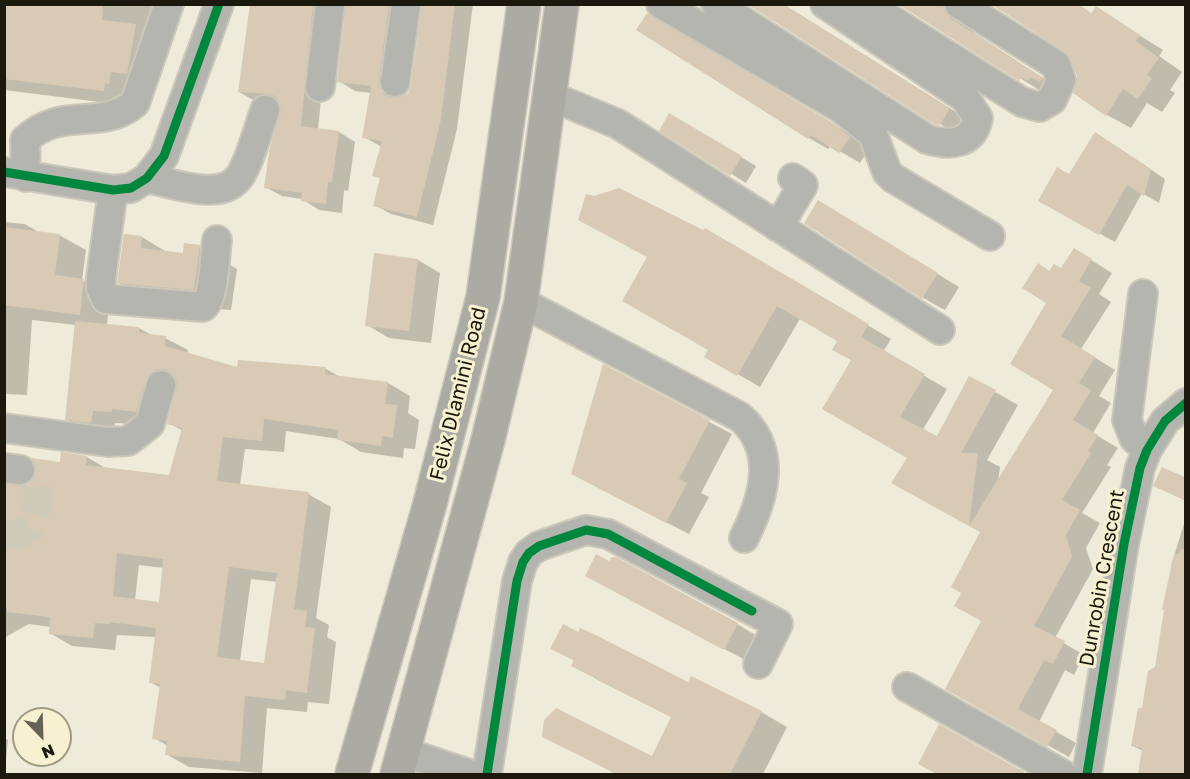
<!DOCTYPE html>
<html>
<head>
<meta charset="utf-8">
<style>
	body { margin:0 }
	#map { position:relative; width:1190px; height:779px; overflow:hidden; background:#efebda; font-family:"Golos Text",sans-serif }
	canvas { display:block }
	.frame { position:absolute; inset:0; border:6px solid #1b180d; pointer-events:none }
	.north { position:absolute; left:12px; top:707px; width:60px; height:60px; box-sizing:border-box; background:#f8f1d1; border:2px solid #a09a83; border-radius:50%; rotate:157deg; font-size:16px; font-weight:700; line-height:24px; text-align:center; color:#1b180d }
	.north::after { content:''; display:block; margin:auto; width:21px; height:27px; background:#656255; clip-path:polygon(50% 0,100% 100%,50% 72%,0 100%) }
</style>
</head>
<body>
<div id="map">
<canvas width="1190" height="779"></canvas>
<div class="frame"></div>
<div class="north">N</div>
</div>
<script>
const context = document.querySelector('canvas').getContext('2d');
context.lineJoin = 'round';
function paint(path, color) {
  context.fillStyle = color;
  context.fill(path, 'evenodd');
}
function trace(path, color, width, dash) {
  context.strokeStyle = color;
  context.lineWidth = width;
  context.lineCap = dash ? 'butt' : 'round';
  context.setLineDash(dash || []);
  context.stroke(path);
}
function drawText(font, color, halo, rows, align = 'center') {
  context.font = font + ' "Golos Text",sans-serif';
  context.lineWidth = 6;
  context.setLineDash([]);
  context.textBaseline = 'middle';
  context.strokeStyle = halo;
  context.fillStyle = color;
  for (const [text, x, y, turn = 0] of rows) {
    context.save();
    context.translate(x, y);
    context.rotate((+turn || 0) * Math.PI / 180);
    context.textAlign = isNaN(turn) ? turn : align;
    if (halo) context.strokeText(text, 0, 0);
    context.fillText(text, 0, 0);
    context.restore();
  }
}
paint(new Path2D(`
	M4,4H187L168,6L155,90L139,87L132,106L4,90Z
	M252,4H335L330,11L318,129L339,132L355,142L348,191L344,190L342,213L319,210L302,199L282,196L265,187L282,115L280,102L255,101L239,92Z
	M348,4H410L394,90L398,98L409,94L413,85L423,4H473L457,129L433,225L391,214L375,205L381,179L374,175L382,147L364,137L372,93L355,91L339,81Z
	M783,4L978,126L969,140L940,124Z
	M901,4H976L966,19L974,33L1066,93H1044Z
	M994,4H1078L1092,14L1096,8L1163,50L1159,56L1182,72L1170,90L1175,93L1162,112L1147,103L1131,128L1107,115L1078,75L1066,50Z
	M648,15L853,136L869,149L860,163L831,146L828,149L809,138Z
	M670,115L756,166L746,183L661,130Z
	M1110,143L1165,179L1159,203L1142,193L1115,242L1040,201Z
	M840,215L959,287L945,310L923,298Z
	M4,222L25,224L40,233L59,235L86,250L82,280L110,295L107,325L139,328L153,336L165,338L188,350L187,354L239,368L240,361L326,369L342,378L388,383L410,396L408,413L419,420L415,449L404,448L403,458L361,452L339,439L286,431L284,452L245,449L240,485L308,494L331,507L316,618L329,625L327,637L336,642L329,704L308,702L307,712L267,708L262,773L189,767L166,754L168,746L154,738L161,688L150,682L156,637L117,635L115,650L72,646L50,633L51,627L29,624L4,638V460L11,487L28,486L61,463L87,457L107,469L170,477L183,431L169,423L179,382L134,424L115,423L113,435L89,432L66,419L76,325L32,320L27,395L4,394ZM139,565L164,568L160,604L135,600ZM251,579L278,582L265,664L240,661Z
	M705,230L891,339L883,352L947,389L922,431L937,438L995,392L1018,405L987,460L1000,467L998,482L1055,390L1048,303L1050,272L1062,270L1075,250L1112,273L1099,294L1111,302L1081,349L1115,370L1099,396L1111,403L1093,433L1118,448L1107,465L1111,467L1082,513L1100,523L1086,548L1093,569L1055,638L1084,655L1074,675L1065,670L1039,722L1076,743L1069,757L947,689L983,621L963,592L982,532L893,482L909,458L839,340L801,317L760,387L706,356L710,350Z
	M142,237L168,253L184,255L199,247L237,269L231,310L157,304L119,283Z
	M375,255L418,260L440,273L431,343L389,338L367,325Z
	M604,366L732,434L701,493L709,497L689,534L595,486Z
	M1186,474V501L1155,486L1184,478Z
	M1186,517V774H1139L1143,751L1133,746L1156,668L1176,568L1171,566Z
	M609,588L737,624L759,637L747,661Z
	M552,648L689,684L761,712L787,727L763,774H616L543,736L653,758L673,718L598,680L573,665L575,661Z
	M940,726L1026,774H939L920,763Z
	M4,738L8,740L5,771H4Z`), '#0003');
paint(new Path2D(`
	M4,4H103L102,20L136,24L127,74L111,72L109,84L105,83L104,91L4,79Z
	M250,4H313L301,126L339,131L332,182H328L326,204L301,201L302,193L264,188L269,152L281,107L276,97L270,94L238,92Z
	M346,4H389L379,80L384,95L393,98L408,93L411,85L422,4H455L441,119L417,217L373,206L380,178L372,176L382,141L362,138L371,86L337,82Z
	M747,4H783L950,108L940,125L934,124Z
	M898,4H943L950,18L1043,78L1040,82L1031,77L1028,81L1021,77L1019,81Z
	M991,4H1077L1091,14L1096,6L1140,35L1136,41L1159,58L1147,75L1152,78L1138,99L1123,89L1106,116L1073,93L1077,75L1065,52Z
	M647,13L833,123L850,137L839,153L811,135L808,139L636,30Z
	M669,113L742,156L730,176L659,131Z
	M1095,132L1151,169L1144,196L1127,185L1099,235L1038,201L1057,167L1069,174Z
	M619,188L703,230L705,228L869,324L861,337L925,374L900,417L937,436L969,376L996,390L961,453H978L969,526L891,483L907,458L822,409L851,360L832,350L837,341L777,306L737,376L704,357L708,350L622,301L647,257L578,220L586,194L594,196Z
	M818,200L938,273L922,299L804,223Z
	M4,227L60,234L55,275L84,279L80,315L4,305Z
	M124,234L142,236L141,248L183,253L184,243L200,245L194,290L117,283Z
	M1074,248L1092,259L1079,281L1091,288L1061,336L1095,357L1079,383L1091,390L1073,420L1098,435L1088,451L1091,453L1062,500L1080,510L1066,535L1072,557L1034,626L1065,641L1053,664L1044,660L1018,709L1057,730L1047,747L945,689L981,621L954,606L961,593L951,587L980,532L969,526L1053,390L1010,364L1046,303L1022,288L1038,263L1049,271L1054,264L1061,268Z
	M374,253L418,259L409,331L365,326Z
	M75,321L139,327V333L166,336L165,346L237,367L238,360L326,367L325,374L388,382L385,404L397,405L393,438L382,436L381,446L337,440L338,430L264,419L262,441L223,437L217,481L309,492L294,609L307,611L305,627L315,628L307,693L286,690L285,700L245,696L240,762L165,755L167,741L152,739L160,684L149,683L156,628L110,622V624L95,623L93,638L49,634L50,617L7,612V608H4V485H27L36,473L31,458L60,462L61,452L87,456L86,465L169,475L182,428L167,424L177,382L173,374L165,369H156L149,374L136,412L112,409V412L93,411L91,423L65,420ZM117,553L163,559L159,602L113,596ZM229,567L277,573L264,663L217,657Z
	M603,364L710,420L679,479L687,483L666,523L571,474Z
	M1162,467L1185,477V500L1153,486Z
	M1180,549L1185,550V774H1138L1142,748L1131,746L1138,708H1142L1148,671L1155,667L1164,610L1162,609L1174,554H1179Z
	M596,554L609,561L612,557H616L738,623L724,650L585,576Z
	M563,624L578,632L580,628L592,633L688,682L691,676L762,711L730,774H617L542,737L544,720L556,708L652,756L671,717L571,666L574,660L550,649Z
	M939,724L1024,772L1023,774H937L918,764Z`), '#d8cab4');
trace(new Path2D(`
	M4,534L18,535L30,528L38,501L37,480L20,470`), '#cfcbbb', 28, [28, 14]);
const minor = new Path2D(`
	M661,4L842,109L873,134L887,172L893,178L990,236
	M716,4L927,139C949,146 973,145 978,118L965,98L825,4
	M866,4L1022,102L1040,107L1052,100L1061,80L1056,65L959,4
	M395,82L406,4
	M320,87L330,4
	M550,96L618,124L940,330
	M4,172L113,190L131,188L147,178L164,156L219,4
	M26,177L25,140C62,105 101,132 135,103L169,4
	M147,178C172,183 222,203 240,176C251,159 258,129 265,110
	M113,190L101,278V288L106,299L203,307C214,299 215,255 217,240
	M778,227L803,185L793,178
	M1143,294L1127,420L1134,438L1147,450
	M521,302L740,417C779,451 763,500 744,538
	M4,428L108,442L128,441L150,424L161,385
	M4,468L20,470
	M907,687L1062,774
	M404,752L469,774
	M487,774L517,581L523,562L529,553L539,546L586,530L608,534L778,624L758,664
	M1087,774L1124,544L1140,468L1147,450L1165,421L1186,403`);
const major = new Path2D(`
	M352,774L429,507L483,297L524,4
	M397,774L488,440L521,302L562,4`);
trace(minor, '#cbc8bb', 32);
trace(major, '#cbc8bb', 36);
trace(minor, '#b4b5ae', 28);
trace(major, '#ababa3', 33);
trace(new Path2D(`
	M4,172L113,190L131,188L147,178L164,156L219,4
	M487,774L517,581L523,562L529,553L539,546L586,530L608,534L752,611
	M1087,774L1124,544L1140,468L1147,450L1165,421L1186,403`), '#00873e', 9);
drawText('20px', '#1b180d', '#f8f1d1', [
	["Felix Dlamini Road",458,394,-76],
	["Dunrobin Crescent",1102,578,-80]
]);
</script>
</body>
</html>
